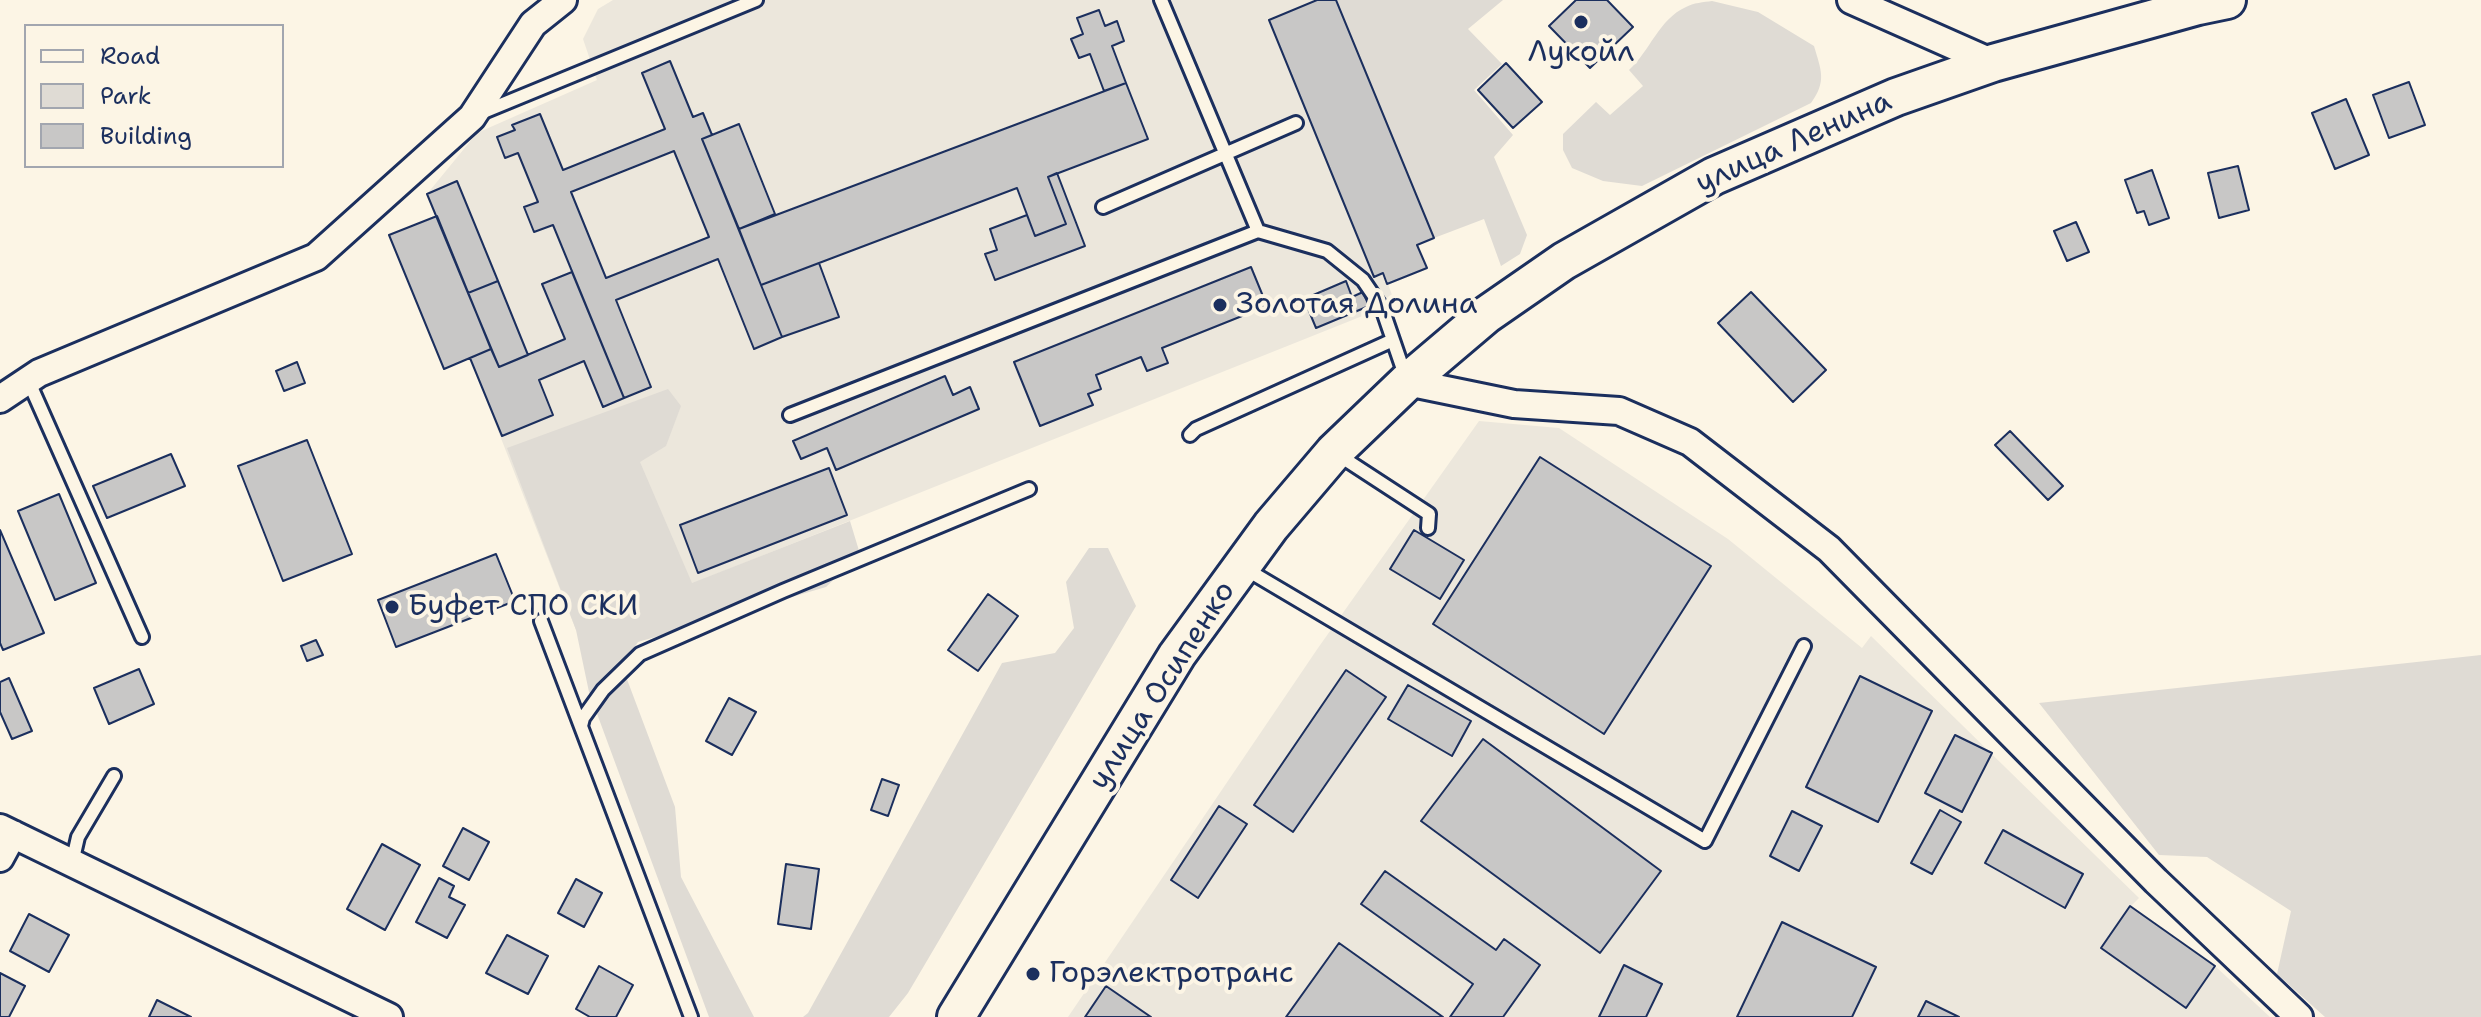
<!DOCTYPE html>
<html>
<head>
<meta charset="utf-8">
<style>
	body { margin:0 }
	#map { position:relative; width:2481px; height:1017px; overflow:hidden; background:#fcf5e5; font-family:"Shantell Sans",sans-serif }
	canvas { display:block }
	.legend { position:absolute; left:24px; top:24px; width:260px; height:144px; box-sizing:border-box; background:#fcf5e5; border:2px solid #a2a6af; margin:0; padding:10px 14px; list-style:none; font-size:24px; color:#1b2f5e }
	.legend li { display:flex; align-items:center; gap:16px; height:40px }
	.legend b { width:40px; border:2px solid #a2a6af }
</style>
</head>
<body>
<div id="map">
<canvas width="2481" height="1017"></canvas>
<ul class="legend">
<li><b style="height:10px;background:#fcf5e5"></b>Road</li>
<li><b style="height:22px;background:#dfdbd4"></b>Park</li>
<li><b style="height:22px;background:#c8c7c6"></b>Building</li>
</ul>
</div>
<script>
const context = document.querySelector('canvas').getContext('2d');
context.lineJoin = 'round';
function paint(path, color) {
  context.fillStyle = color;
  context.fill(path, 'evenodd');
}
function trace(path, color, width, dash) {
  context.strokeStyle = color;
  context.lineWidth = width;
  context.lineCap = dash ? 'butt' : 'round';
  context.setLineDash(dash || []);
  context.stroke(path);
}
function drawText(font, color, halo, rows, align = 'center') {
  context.font = font + ' "Shantell Sans",sans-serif';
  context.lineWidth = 8;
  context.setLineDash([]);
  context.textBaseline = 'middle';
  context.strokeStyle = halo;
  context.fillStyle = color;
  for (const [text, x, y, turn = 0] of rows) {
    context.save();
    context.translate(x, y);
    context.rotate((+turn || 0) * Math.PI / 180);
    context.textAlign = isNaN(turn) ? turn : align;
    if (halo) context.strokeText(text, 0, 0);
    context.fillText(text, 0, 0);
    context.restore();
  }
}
paint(new Path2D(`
	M613,0H1336L1434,238L1417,245L1427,268L1388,284L1395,303L576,630L470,359L444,369L389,235L436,216L427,194L477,133L597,80L583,39L598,9Z
	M1479,421L1559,428L1728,539L1862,648L1871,636L2139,898L2130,907L2215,966L2270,1017H1068L1318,648Z`), '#ece7dc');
paint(new Path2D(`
	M1336,0H1503L1468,29L1502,64L1474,90L1513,135L1494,157L1527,235L1520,254L1501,266L1484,219L1434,238Z
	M1712,1L1758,12L1814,46C1821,70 1827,81 1811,103L1642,186L1603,181L1572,168L1563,150V134L1596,102L1610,115L1643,86L1629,70C1650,51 1659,19 1686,7C1693,3 1704,2 1712,1Z
	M668,389L681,406L666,446L640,462L692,583L850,521L860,554L826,587L638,642L622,666L675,807L681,877L754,1017H709L589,692L576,630L507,448Z
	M1089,548H1108L1136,606L908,993L889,1017H803L808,1013L1002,663L1055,653L1074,628L1066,582Z
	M2481,655V1017H2325L2277,974L2291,911L2207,857L2159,855L2039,703Z`), '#dfdbd4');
const building = new Path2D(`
	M1317,0H1336L1434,238L1417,245L1427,268L1387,284L1383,273L1374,277L1269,20Z
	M1576,0H1607L1633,27L1590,68L1549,26Z
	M1099,10L1105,26L1117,21L1124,41L1112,46L1126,83L1104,91L1090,54L1079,58L1071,39L1083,34L1077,18Z
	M670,61L693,117L703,113L712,135L702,139L782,337L754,349L718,259L616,300L651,387L624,398L553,225L534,232L524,207L538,202L518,153L505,158L497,137L515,130L512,125L540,114L563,170L665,129L642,73ZM674,151L709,237L606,278L571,192Z
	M1506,63L1542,102L1513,128L1478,90Z
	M2409,82L2425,125L2389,138L2373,95Z
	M1126,83L1148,139L1048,177L1066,224L1035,236L1017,188L761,285L739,229Z
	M2346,99L2369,155L2335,169L2312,113Z
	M739,124L775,214L739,229L702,139Z
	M2238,166L2249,210L2219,218L2208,173Z
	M2152,170L2169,218L2149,225L2144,211L2137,213L2125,180Z
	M1057,173L1085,246L995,280L985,254L997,250L990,229L1027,215L1035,236L1066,224L1048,177Z
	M457,181L498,281L468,293L427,194Z
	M437,216L491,349L444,369L389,235Z
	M2076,222L2089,252L2067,261L2054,231Z
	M819,263L839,317L782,337L761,285Z
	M1251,267L1267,306L1162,348L1168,363L1147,371L1141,357L1096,375L1101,389L1088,394L1093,405L1040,426L1014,362Z
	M572,272L624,398L603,407L584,361L539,380L553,415L502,436L470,358L491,349L499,367L565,339L542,284Z
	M498,281L528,355L499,367L468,293Z
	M1346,281L1352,297L1363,292L1369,306L1316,328L1304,299Z
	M1751,292L1826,370L1793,402L1718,323Z
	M297,362L305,383L284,391L276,371Z
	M945,376L953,395L970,387L979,409L836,470L827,448L801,459L793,441Z
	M2010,431L2063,486L2048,500L1995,445Z
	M307,440L352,554L283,581L238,466Z
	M171,454L185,486L107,518L93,486Z
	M1540,457L1711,566L1604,734L1433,624Z
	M829,468L847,515L698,573L680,525Z
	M59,494L96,583L55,600L18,511Z
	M0,530L44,633L3,650L0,643Z
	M1414,530L1464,560L1440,599L1390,569Z
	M496,554L515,601L396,647L378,600Z
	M988,594L1018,616L978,671L948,650Z
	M316,640L323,655L307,661L301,646Z
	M139,669L154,704L109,724L94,688Z
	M1346,670L1386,697L1293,832L1254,805Z
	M1860,676L1932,711L1878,822L1806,787Z
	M9,678L32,731L12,739L0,712V682Z
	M1408,685L1471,721L1452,756L1388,719Z
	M729,698L756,712L732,755L706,741Z
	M1955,735L1992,753L1962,812L1925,793Z
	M1483,739L1661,871L1600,953L1421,821Z
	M882,779L899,785L888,816L871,810Z
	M1219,806L1247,824L1198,898L1171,880Z
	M1940,810L1961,822L1932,874L1911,863Z
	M1792,811L1822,826L1799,871L1770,856Z
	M463,828L489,842L469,880L443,866Z
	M2003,830L2083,874L2065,908L1985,863Z
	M382,844L420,865L385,930L347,909Z
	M786,864L819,869L811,929L778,924Z
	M1385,871L1496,950L1504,939L1540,965L1503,1017H1450L1473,984L1361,904Z
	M439,878L454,886L449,897L465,905L447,938L416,922Z
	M576,879L602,893L584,927L558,913Z
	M2130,906L2215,966L2186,1008L2101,948Z
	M29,914L69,935L49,972L10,951Z
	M1782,922L1876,967L1852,1017H1737Z
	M507,935L548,956L528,994L486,973Z
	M1339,943L1443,1017H1286Z
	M1624,965L1662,984L1646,1017H1599Z
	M599,966L633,985L616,1017H590L576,1009Z
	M0,973L25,986L9,1017H0Z
	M1106,986L1151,1017H1085Z
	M157,1000L191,1017H149Z
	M1926,1001L1959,1017H1918Z`);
paint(building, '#c8c7c6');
trace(building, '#1b2f5e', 2);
const service = new Path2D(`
	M1161,0L1258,231
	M481,113L756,0
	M1103,207L1296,123
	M28,380L142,637
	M790,415L1258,231L1327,251L1363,280L1382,308L1406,378
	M1190,435L1196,429L1393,340
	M1337,454L1429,514L1428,528
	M1244,568L1705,841L1804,646
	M541,621L691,1017
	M581,726L583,718L603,690L640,654L783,591L1029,489
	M72,863L78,837L114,776`);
const minor = new Path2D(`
	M1851,0L1993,63
	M1407,382L1514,404L1619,411L1690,442L1829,549L2156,881L2299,1017
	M0,399L39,373L316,257L472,117L533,24L563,0
	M0,828L389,1017
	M0,858L13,834`);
const secondary = new Path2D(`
	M956,1017L1177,655L1271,526L1334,452L1407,382L1486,315L1564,261L1714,176L1896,97L1993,63L2198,6L2227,0`);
trace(service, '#1b2f5e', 18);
trace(minor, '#1b2f5e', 32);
trace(secondary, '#1b2f5e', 42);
trace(service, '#fcf5e5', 12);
trace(minor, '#fcf5e5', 26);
trace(secondary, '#fcf5e5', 36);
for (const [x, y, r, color] of [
	[1581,22,8,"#1b2f5e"],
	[1220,305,8,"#1b2f5e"],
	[392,607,8,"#1b2f5e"],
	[1033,974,8,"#1b2f5e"]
]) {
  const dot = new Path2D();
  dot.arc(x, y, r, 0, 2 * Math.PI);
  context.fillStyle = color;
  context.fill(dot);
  trace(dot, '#fcf5e5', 3);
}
drawText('30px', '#1b2f5e', '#fcf5e5', [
	["Лукойл",1581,53,"center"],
	["Золотая Долина",1236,305],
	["Буфет СПО СКИ",408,607],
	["Горэлектротранс",1049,974]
], 'left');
drawText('30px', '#1b2f5e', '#fcf5e5', [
	["улица Ленина",1794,143,-24],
	["улица Осипенко",1163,686,-57]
]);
</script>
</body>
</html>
